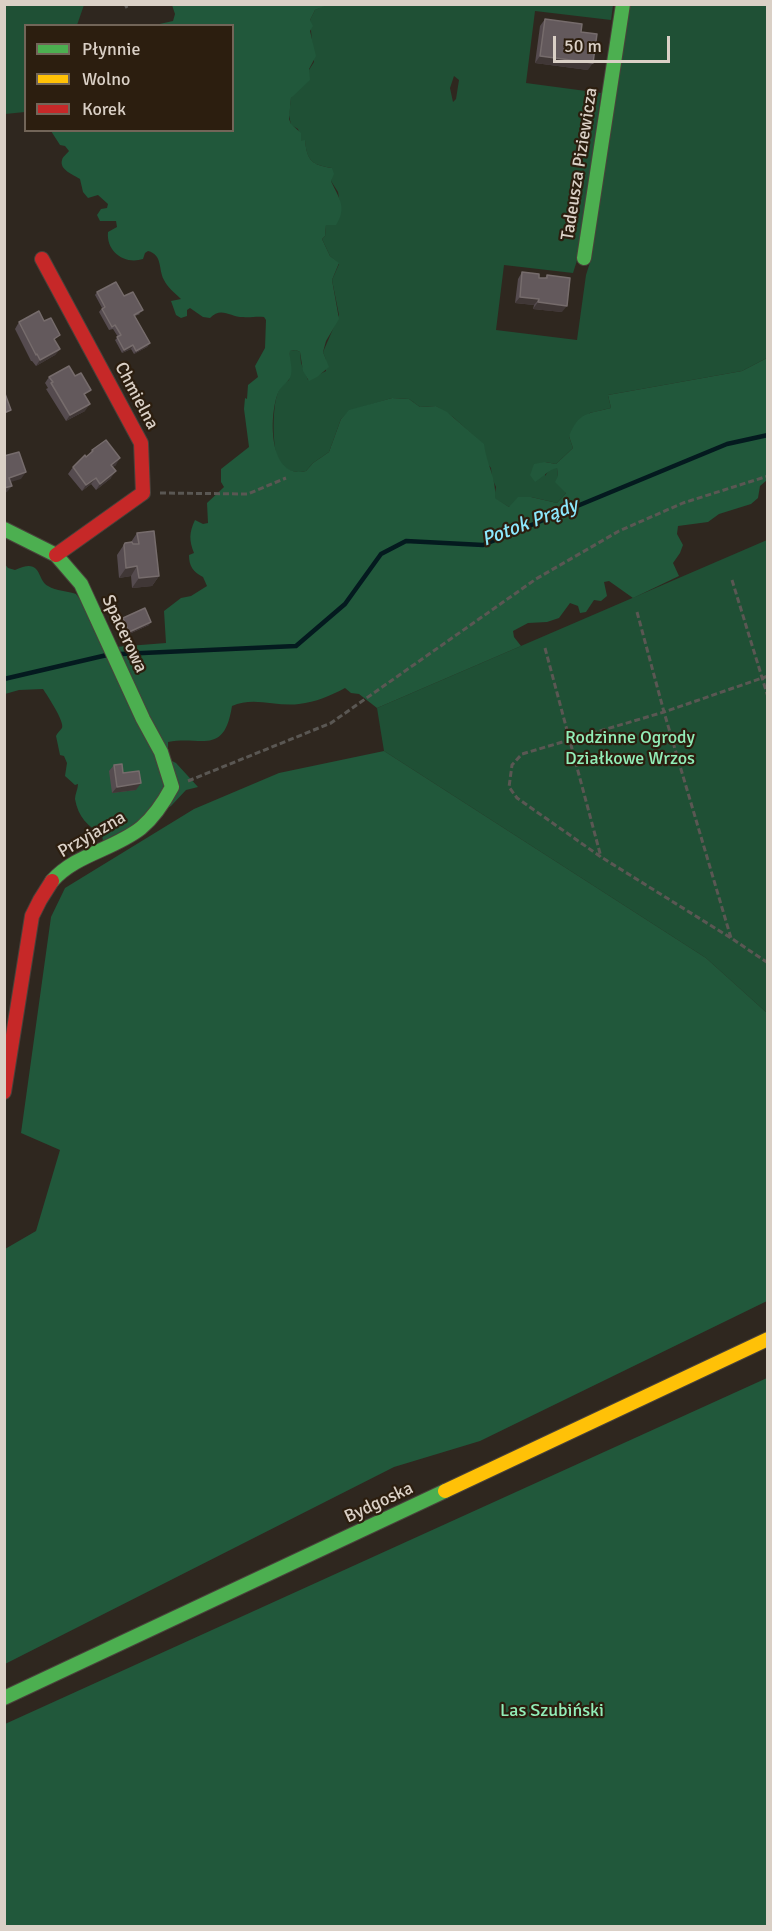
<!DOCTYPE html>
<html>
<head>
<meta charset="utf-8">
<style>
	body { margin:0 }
	#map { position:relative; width:772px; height:1931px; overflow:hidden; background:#2f271f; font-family:Signika,sans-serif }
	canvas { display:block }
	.frame { position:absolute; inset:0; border:6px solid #dad0c6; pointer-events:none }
	.legend { position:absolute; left:24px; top:24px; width:210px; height:108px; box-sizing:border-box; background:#2c1e0f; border:2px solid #726558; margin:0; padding:8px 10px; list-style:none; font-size:18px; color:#dad0c6 }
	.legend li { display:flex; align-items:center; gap:12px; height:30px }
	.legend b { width:30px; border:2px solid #726558 }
	.scale { position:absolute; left:553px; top:36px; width:117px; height:27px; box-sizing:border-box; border:3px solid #dad0c6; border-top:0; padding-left:8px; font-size:18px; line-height:21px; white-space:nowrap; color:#dad0c6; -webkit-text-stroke:4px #2c1e0f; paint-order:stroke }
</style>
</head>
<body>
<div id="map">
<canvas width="772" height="1931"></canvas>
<div class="frame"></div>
<ul class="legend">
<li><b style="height:8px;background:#4caf50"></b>Płynnie</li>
<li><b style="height:8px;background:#ffc107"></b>Wolno</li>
<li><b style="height:8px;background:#c62828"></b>Korek</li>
</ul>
<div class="scale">50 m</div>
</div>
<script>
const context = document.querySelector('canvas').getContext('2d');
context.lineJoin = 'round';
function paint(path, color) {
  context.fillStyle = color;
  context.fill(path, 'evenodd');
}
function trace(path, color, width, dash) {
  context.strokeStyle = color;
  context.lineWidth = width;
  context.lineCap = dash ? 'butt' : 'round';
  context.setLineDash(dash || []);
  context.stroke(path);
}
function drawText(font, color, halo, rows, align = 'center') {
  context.font = font + ' Signika,sans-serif';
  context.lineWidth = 4.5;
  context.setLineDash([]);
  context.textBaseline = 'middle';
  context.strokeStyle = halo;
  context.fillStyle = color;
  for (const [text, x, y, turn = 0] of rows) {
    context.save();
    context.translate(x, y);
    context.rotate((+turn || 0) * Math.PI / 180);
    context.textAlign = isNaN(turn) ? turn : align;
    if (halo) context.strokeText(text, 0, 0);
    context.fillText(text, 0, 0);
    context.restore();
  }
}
paint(new Path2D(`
	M5,4L84,5L77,25L26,26L25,112L5,114Z
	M327,4L613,5L611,20L535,11L526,83L601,93L581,248L573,273L504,265L496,330L577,340L586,275L592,256L626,5H767V358L742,371L608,395L611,408L590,413L569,436L573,448L556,464L545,462V476L549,470L557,467L558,476L566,493L557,503L531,497L509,507L494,498L496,487L492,478L491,468L486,462L483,444L453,417L436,406L420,407L409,399L392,398L349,411L341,419L329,452L313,463L306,471C295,474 283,470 278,459C272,446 272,403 279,390C281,385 285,383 289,380C291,370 289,362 290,351L296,350L300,352L301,363L308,380L326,371V360L323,352L339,315L332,280L339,264L330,256L322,239L325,236L326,225L341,210L338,192L331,181L332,168C312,165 307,161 305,141H301L298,129L291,125L289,115L291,98L314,62L310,20L315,10ZM454,76L459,80L456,99L453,102L450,88Z
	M767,540V1013L706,958L384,751L377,708Z`), '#1f5035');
paint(new Path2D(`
	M172,5H327L315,10L310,20L313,26L310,31L316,56L309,69L310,80L291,98L289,119L291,124L301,133V141L305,140C307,161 312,165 332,168L334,174L331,181C338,197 348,207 336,225H326L325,236L322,239L330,256L339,263L332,280L339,319L326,341L323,352L329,367L317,377L309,381L303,371L300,352L296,350L290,351C289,359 293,367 291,375C289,383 281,385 278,393C269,415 268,480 306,471L313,463L329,452L341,419L349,410L392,398L409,399L420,407L436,406L447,412L484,444C486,463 497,479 495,498L509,507L518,497H531L557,503L566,493L555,482L558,476L557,468C548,470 543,477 535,482L530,475L534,464L545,462L556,464L573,448L569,436C579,412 587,414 611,408L608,395L742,371L767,358V480L760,486L758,498L751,504L719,514L708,522L678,526L677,534L683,545L680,553L673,563L679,576L633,598L609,581L604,582L607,596L601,601L594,600L586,612L580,613L578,606L570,603L559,618L547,622L528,623L513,631L514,637L521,646L377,708L359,694L351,693L345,688C330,696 316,702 299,704C277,707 253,696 232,706C224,757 201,735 168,742V759L176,763L198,787L186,790L171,806L103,841L102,835C88,826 78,817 75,799C75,794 78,789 78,784L75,785L65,776L67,763L64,756L60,755L56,736C57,733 60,731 62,728C65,722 47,695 43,689L19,690L5,694L4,563L8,568L15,570C43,557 36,580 48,586C56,591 68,591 76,594L115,647L166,643L164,611L181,598L191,596L207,586L203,577C193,572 189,566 189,555L194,553C189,540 189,533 195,520L203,524L208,523L207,503L224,487L221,482V469L249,447L244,409L245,398L247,399L248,385L258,377L255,366L265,348L266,320L264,317C256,316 250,318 243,317C230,317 221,306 210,318L203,317L190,308L187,310V316L181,318L176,315L171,301L181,299C175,293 167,287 164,280C158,269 163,255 148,251L145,253L143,259C125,265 106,252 108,232L117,227L116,221H100L97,215L101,209L107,208L108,204L98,195L88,198L83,192L80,179C74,175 59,170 62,160C63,156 67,154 69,151L65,146L60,145L51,131L232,130V26L155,25L173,21L175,14Z
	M384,751L706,958L767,1013V1301L480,1441L394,1467L5,1664V1249L36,1231L60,1150L21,1133L51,917L65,888L194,809L279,773Z
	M767,1378V1926H5V1724Z`), '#21583b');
trace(new Path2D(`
	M121,654L296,646L345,604L381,554L406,541L483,545L727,444L768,435
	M4,679L107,655`), '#041a1f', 4.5);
const fast = new Path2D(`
	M584,258L623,4
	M4,529L56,555L81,584L143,719L161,752L172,787C164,802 154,817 141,828C113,850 76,854 52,881
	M4,1698L445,1491`);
const slow = new Path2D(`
	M445,1491L768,1339`);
const jam = new Path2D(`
	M42,259L141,443L143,493L56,555
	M4,1092L32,916L40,900L52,881`);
trace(fast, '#49423b', 16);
trace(slow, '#49423b', 16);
trace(jam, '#49423b', 16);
trace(new Path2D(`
	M125,4L127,8
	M160,493L248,494L286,478
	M732,580L768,697
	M637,612L664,712L731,938
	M545,648L601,857
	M768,676L664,712L522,754L512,765L509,787L517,798L601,857L731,938L768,963
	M188,781L331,723L536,579L619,531L683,503L768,476`), '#5a5753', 3, [6, 3]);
trace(fast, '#4caf50', 14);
trace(slow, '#ffc107', 14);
trace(jam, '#c62828', 14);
paint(new Path2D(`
	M545,19L581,32L588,70L535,63L540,26Z
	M522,272L539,278H545L547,275L562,312L533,309L534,305L515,303L518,279Z
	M97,292L124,296L140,314L135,316L150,343L147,347L134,354L131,349L122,353L115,340L118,337L113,329L109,330L99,312L102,308L95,295Z
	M19,322L60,349L55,355L36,366L32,361H31L15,329Z
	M49,377L86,397L85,411L66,421L46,389L48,388L45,383Z
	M92,450L116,465L112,467L111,478L96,490L91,484L82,491L68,474L73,467L88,455Z
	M137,533L159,576L152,586L132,588L131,576L119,578L117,555L125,543L131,542Z
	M123,618L149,625L127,635L121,621Z
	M114,765L123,773L136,790L112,793L109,771Z`), '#554b4f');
paint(new Path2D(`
	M540,56L593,63L588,70L535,63Z
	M520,297L539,299L534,305L515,303Z
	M538,302L567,306L562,312L533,309Z
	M150,343L147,347L134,354L136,351Z
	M133,345L131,349L122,353L124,350Z
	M60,349L55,355L36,366L40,360Z
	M90,404L85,411L66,421L70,415Z
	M120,458L116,465L106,472L111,465Z
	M116,471L111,478L96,490L100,484Z
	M26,472L21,479L4,484L9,478Z
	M96,478L91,484L82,491L86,485Z
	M12,486L7,492L4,493V488Z
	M137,566L131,576L119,578L126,568Z
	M159,576L152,586L132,588L139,578Z
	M151,622L149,625L127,635L129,632Z
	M141,783L136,790L112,793L117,787Z`), '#403736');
const building = new Path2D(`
	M545,19L582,24L581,32L597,34L593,63L540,56Z
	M522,272L539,274V278H547V275L570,278L567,306L538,302L539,299L520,297Z
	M116,282L124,296L133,292L143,310L134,315L150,343L136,351L133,345L124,350L117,337L121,335L115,325L112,327L102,309L105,307L97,292Z
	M39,311L44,321L51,318L60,335L54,339L60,349L40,360L37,354L36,355L19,322Z
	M69,366L75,376L81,373L91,390L84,394L90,404L70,415L51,383L53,382L49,377Z
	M4,391L11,410L4,413Z
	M106,440L120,458L111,465L116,471L100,484L96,478L86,485L73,467L85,455L86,457L93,451L92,450Z
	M19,452L26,472L9,478L12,486L4,488V456Z
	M154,531L159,576L139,578L137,566L126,568L124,545L125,543L132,542L133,544H139L137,533Z
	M145,608L151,622L129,632L123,618Z
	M122,764L123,773L139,771L141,783L117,787L114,765Z`);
paint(building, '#63595c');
trace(building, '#766c6c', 1.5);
drawText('18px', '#dad0c6', '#2c1e0f', [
	["Tadeusza Piziewicza",580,164,-81],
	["Chmielna",136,396,62],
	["Spacerowa",124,634,65],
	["Przyjazna",92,835,-30],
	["Bydgoska",379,1503,-25]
]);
drawText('18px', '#92eeb8', '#2c1e0f', [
	["Rodzinne Ogrody",630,738],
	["Działkowe Wrzos",630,759],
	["Las Szubiński",552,1711]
]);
drawText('italic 20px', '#8ce8fd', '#2c1e0f', [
	["Potok Prądy",530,523,-21]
]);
</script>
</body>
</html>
